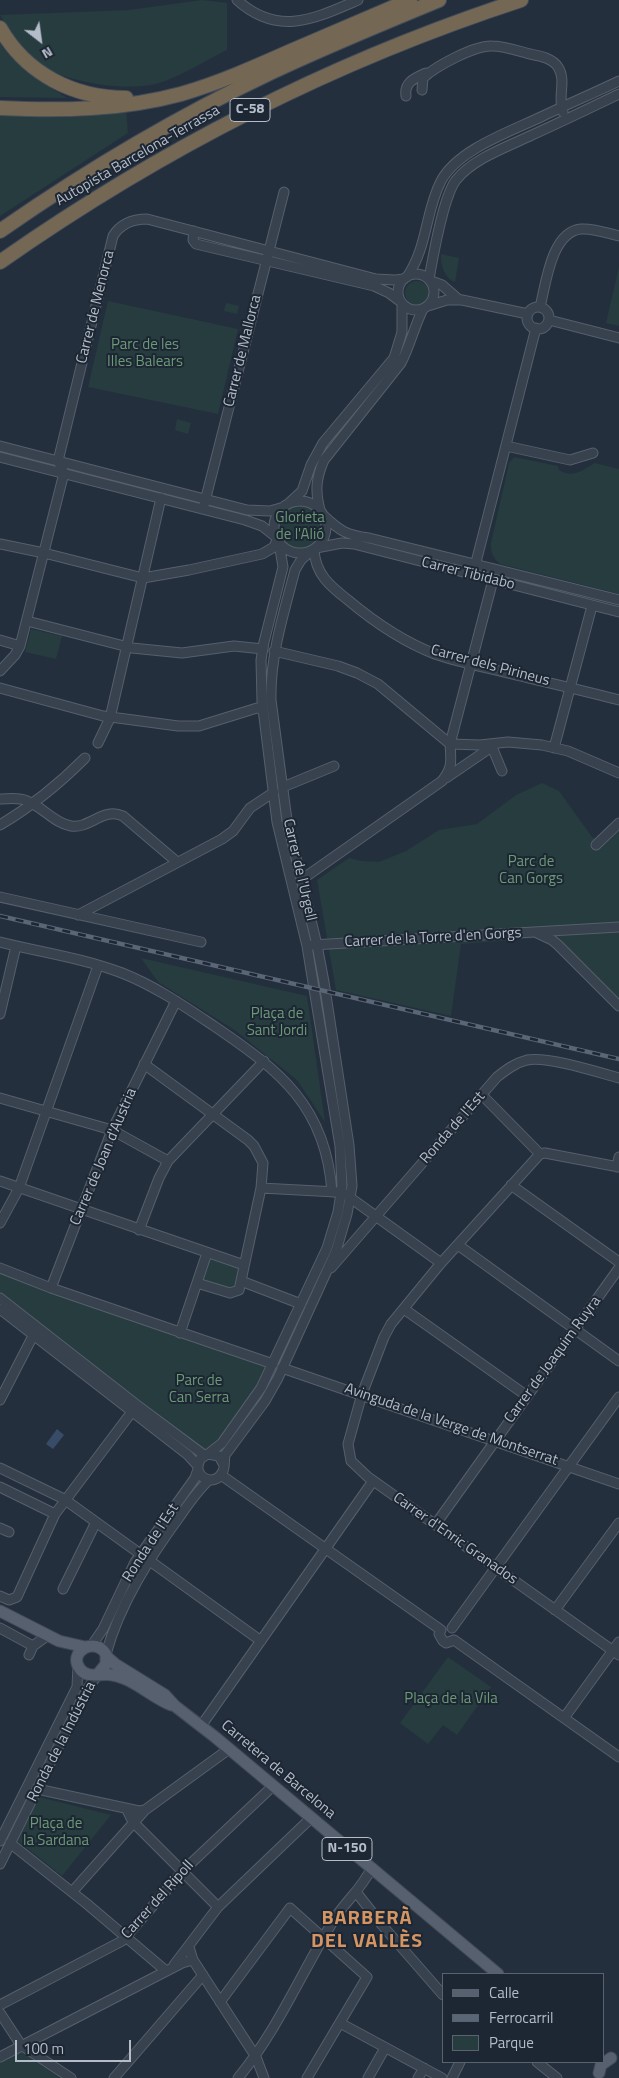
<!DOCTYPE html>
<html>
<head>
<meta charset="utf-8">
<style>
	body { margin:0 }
	#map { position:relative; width:619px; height:2078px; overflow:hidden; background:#242f3e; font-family:"Titillium Web",sans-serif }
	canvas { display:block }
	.legend { position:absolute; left:442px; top:1973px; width:162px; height:90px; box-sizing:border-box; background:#1d2633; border:1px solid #59626f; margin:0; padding:6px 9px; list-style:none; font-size:15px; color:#b4bcc9 }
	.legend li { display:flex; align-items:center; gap:10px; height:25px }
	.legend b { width:25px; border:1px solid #59626f }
	.north { position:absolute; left:15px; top:15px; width:50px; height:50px; -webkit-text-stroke:4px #1d2633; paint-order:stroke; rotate:150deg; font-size:14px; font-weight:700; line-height:20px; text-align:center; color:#b4bcc9 }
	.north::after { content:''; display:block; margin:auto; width:18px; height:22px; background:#b4bcc9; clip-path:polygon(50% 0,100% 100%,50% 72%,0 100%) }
	.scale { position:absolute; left:15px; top:2040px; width:116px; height:22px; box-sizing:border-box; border:2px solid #b4bcc9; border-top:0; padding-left:6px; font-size:15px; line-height:18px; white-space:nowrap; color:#b4bcc9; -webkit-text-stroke:4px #1d2633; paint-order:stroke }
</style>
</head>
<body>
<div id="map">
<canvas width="619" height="2078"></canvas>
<ul class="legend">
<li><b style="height:6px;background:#56606e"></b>Calle</li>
<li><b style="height:6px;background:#5a6575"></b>Ferrocarril</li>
<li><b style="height:14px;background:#263c3f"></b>Parque</li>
</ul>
<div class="north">N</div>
<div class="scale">100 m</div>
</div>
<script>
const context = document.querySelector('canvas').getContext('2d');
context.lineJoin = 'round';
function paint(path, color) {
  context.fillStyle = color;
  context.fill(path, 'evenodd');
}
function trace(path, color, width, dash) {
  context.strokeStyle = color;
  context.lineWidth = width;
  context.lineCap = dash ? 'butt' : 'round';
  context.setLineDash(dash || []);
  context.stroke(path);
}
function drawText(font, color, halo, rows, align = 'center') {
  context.font = font + ' "Titillium Web",sans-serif';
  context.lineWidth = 4;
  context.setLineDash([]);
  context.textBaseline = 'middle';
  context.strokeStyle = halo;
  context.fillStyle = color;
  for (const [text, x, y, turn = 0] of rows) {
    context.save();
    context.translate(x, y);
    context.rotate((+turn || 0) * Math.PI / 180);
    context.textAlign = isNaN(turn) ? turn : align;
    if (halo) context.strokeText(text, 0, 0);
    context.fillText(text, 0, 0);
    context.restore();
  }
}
paint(new Path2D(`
	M202,0L227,3V50C208,59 175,80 155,84C124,92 64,82 37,63C25,55 8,28 0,15L129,10Z
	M0,43C15,67 44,83 67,98L0,97Z
	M126,109L128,133L0,216V114L81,117Z
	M441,254L459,258L455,282C445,279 440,264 441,254Z
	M619,267V326L606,323Z
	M405 293a12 12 0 1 1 24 0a12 12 0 1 1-24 0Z
	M108,301L238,329L218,414L88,387Z
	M226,303L239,306L237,314L224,311Z
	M177,419L191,423L188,434L175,430Z
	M514,457L558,466L559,470C572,479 583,470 595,463L619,469V594L500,564C493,558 490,552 491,543L509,463Z
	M278 527a22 22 0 1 1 44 0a22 22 0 1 1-44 0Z
	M31,629L62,636L56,659L25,652Z
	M542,783L559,791L592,837L605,844L619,829V1010L558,950L538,938L461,944L451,1016L336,990L317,880L349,858L361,861L379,862L406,851L439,830L477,824L516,795Z
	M141,958L307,996L325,1122L297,1080L236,1031L158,982Z
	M209,1259L240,1268L234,1288L230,1289L201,1280Z
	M0,1270L267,1367C253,1395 230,1435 203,1450L0,1293Z
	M448,1657L491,1687L457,1735L443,1725L428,1744L400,1723Z
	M39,1797L111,1815L62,1876L18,1841Z
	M21,2051L60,2078H0V2063Z`), '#263c3f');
paint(new Path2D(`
	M57,1429L64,1435L53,1449L46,1444Z`), '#394c67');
const minor = new Path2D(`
	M237,0C278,37 314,19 358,0
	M422,90L423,78C436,66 475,45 492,46C505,46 518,51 530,54C540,56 552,58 558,67C567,81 557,97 563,112
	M406,96C404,82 415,78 426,73
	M194,231L193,240L196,244L374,286L389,293L401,302
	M398 292a18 18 0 1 1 36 0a18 18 0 1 1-36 0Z
	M407,277C428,246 425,212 441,181C458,149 512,131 543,116C568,104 594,93 619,81
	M429,279C433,257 443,197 456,180C474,158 507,147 532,135C561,122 590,108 619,94
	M431,281L442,285L458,299L462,300
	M428,306L447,300H462L528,314
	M540,307C546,284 551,232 581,229C593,228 607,233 619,236
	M527 318a11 11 0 1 1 22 0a11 11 0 1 1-22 0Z
	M549,320L619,338
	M0,446L247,510L270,511L284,507
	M506,446L570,460L593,453
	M0,457L245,520L262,526L276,537
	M274 527a26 26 0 1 1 52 0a26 26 0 1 1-52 0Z
	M289,503L302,491L311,465L323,443L394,358L402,332V304
	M203,509L284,192
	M320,510C315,491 316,478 324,460L401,363C410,346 414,327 423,309
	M323,515C340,531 346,535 369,538L619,600
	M0,544L44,553L143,578L189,570L262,554L274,547L277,540
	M316,548L342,543L354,544L619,612
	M314,549C315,574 330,586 348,600C373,621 404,642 435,654C461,663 489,668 516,675C550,683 585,691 619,700
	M474,570L536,328
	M27,621L132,648L182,653L234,646L263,649
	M0,640L20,646
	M274,651L338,666L357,673L378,684L450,744L480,745L508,742L542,745L568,751L619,773
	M0,671L15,655L20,646L64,473L58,461L113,236C121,223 133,219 147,219L376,279L395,280L404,279
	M0,688L103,716L178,726H199L257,708L263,709
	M98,743L110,718L161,498
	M492,747L502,771
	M554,748L592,606
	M446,778L493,746
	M283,787L334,766
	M0,799C9,799 19,797 27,801C43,807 54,823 71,826C90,829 103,807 123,816L177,862
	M0,825C32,806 59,784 85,758
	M596,845L619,823
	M301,880L442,781C453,767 451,761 450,744L493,580
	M0,897L201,942
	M78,915L222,839L233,831L250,808L274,792
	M537,933L552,940L558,945L619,1006
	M0,942C40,952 83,958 122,973C155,986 184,1006 214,1026C280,1071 326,1106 332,1192
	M312,945L619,927
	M0,1014L16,946
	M144,1064L248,1140L254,1146L263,1163L261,1188L239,1290L230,1293L197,1283
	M482,1095L540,1154
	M0,1098L112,1130L168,1161
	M540,1154L441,1263L391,1324L384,1337L362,1394L348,1444L351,1461L368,1477L619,1655
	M540,1154L545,1153L619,1167
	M617,1167L619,1157
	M0,1181L244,1265
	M511,1185L619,1262
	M261,1188L336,1192L345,1194L441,1263
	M0,1223L19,1188L98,966
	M139,1230L159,1178L168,1161L264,1061
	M458,1245L619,1361
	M0,1268L51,1288L273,1364
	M331,1268L497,1077C506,1070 515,1063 527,1060C548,1056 597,1072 619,1078
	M241,1281L301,1304
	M51,1288L112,1130L176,1001
	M0,1298L137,1405L204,1455
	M0,1309L188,1455L198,1466
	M404,1309L527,1396
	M180,1333L207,1253
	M282,1368L619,1484
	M0,1400L36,1330
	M208,1454L222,1443L261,1388L327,1248L338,1212L342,1186L340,1146L317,1007L307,946L277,822L262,701L261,660L264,642L283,567L279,543
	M224,1465L219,1456L208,1454L201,1458C189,1477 216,1489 223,1471C225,1467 224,1460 225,1455L265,1401L278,1378L336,1251L347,1214L352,1186L349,1145L324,982L317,945L287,820L271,700C270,655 284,613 295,570L301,560L312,550
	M0,1468L64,1499L261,1641
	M221,1475L441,1630
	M0,1487L55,1514
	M435,1525L619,1268
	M0,1528L9,1532
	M63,1589L96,1522
	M0,1596L9,1600L17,1597L55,1514L134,1409
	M555,1610L619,1523
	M0,1628L33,1646
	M452,1628L619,1397
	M441,1630L439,1634L443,1641L446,1643L454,1640
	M454,1640L619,1757
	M92,1645L103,1629L135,1562L195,1478L198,1469
	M106,1654C120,1603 150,1557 180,1516C189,1503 198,1490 209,1480
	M29,1655L33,1646L48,1635
	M564,1718L619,1642
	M201,1726L373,1481
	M37,1789L139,1811L145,1810
	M126,1808L133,1822L218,1907
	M0,1841L77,1687L78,1666
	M10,1843L87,1904L166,1971
	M0,1864L86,1691L98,1674
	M72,1892L145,1810L229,1749
	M356,1892L382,1925L443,1995
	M193,1960L256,2057L264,2078
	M174,1965L218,1907L311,1818
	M220,2002L290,1908L367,1977L307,2078
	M0,2005L122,1941L186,1868L273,1786
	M0,2013L21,2045L71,2078
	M340,2023L442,2078
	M0,2057L182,1963L193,1960L189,1947
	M537,2062L557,2078
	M114,2078L203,1975
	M238,2078C278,2030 302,1971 335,1918C346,1901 362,1888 371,1869
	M368,2078L385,2048
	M418,2078L424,2068
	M452,2078L460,2062`);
const major = new Path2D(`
	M0,1611L59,1641L85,1647
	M107,1657L115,1664L165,1695L175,1706L215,1737L498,1974
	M98,1674L106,1664V1654C95,1636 67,1652 80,1669C87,1679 102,1673 112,1675C133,1678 151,1697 171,1705
	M599,2073L601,2065L611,2058`);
const highway = new Path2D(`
	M0,28C26,74 74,98 126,98
	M0,108C61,111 122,110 181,94C219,83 255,67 291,51C330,34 370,17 410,0
	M0,231C86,171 177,117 272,72C327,46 383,23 439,0
	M0,262C161,149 334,61 521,0`);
trace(minor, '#565f6c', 11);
trace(major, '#414a57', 13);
trace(highway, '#434c59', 16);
trace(minor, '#38414e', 9);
trace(major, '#56606e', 11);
trace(highway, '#746855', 14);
const rail = new Path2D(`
	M0,916L619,1059`);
trace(rail, '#5a6575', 4.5);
trace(rail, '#1d2633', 2.5, [8]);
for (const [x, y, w] of [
	[250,110,40],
	[347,1849,50]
]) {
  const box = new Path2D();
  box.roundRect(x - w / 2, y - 11.5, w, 23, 4);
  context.fillStyle = '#1d2633';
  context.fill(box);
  trace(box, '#b4bcc9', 1);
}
drawText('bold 14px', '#b4bcc9', null, [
	["C-58",250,110],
	["N-150",347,1849]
]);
drawText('15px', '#b4bcc9', '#1d2633', [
	["Autopista Barcelona-Terrassa",138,156,-30],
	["Carrer de Menorca",96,307,-76],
	["Carrer de Mallorca",243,351,-76],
	["Carrer Tibidabo",468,574,14],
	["Carrer dels Pirineus",490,666,15],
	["Carrer de l'Urgell",299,870,77],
	["Carrer de la Torre d'en Gorgs",433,938,-3],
	["Ronda de l'Est",453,1128,-49],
	["Carrer de Joan d'Austria",104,1157,-67],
	["Carrer de Joaquim Ruyra",553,1360,-54],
	["Avinguda de la Verge de Montserrat",451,1425,19],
	["Carrer d'Enric Granados",455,1539,35],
	["Ronda de l'Est",151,1543,-57],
	["Ronda de la Indústria",62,1742,-63],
	["Carretera de Barcelona",278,1770,40],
	["Carrer del Ripoll",158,1900,-48]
]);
drawText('15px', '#6b9a76', '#1d2633', [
	["Parc de les",145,345],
	["Illes Balears",145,362],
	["Glorieta",300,518],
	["de l'Alió",300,535],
	["Parc de",531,862],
	["Can Gorgs",531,879],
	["Plaça de",277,1014],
	["Sant Jordi",277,1031],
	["Parc de",199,1381],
	["Can Serra",199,1398],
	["Plaça de la Vila",451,1699],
	["Plaça de",56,1824],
	["la Sardana",56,1841]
]);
context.letterSpacing = '1px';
drawText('bold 20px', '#d59563', '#1d2633', [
	["BARBERÀ",367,1919],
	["DEL VALLÈS",367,1942]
]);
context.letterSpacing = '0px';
</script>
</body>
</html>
